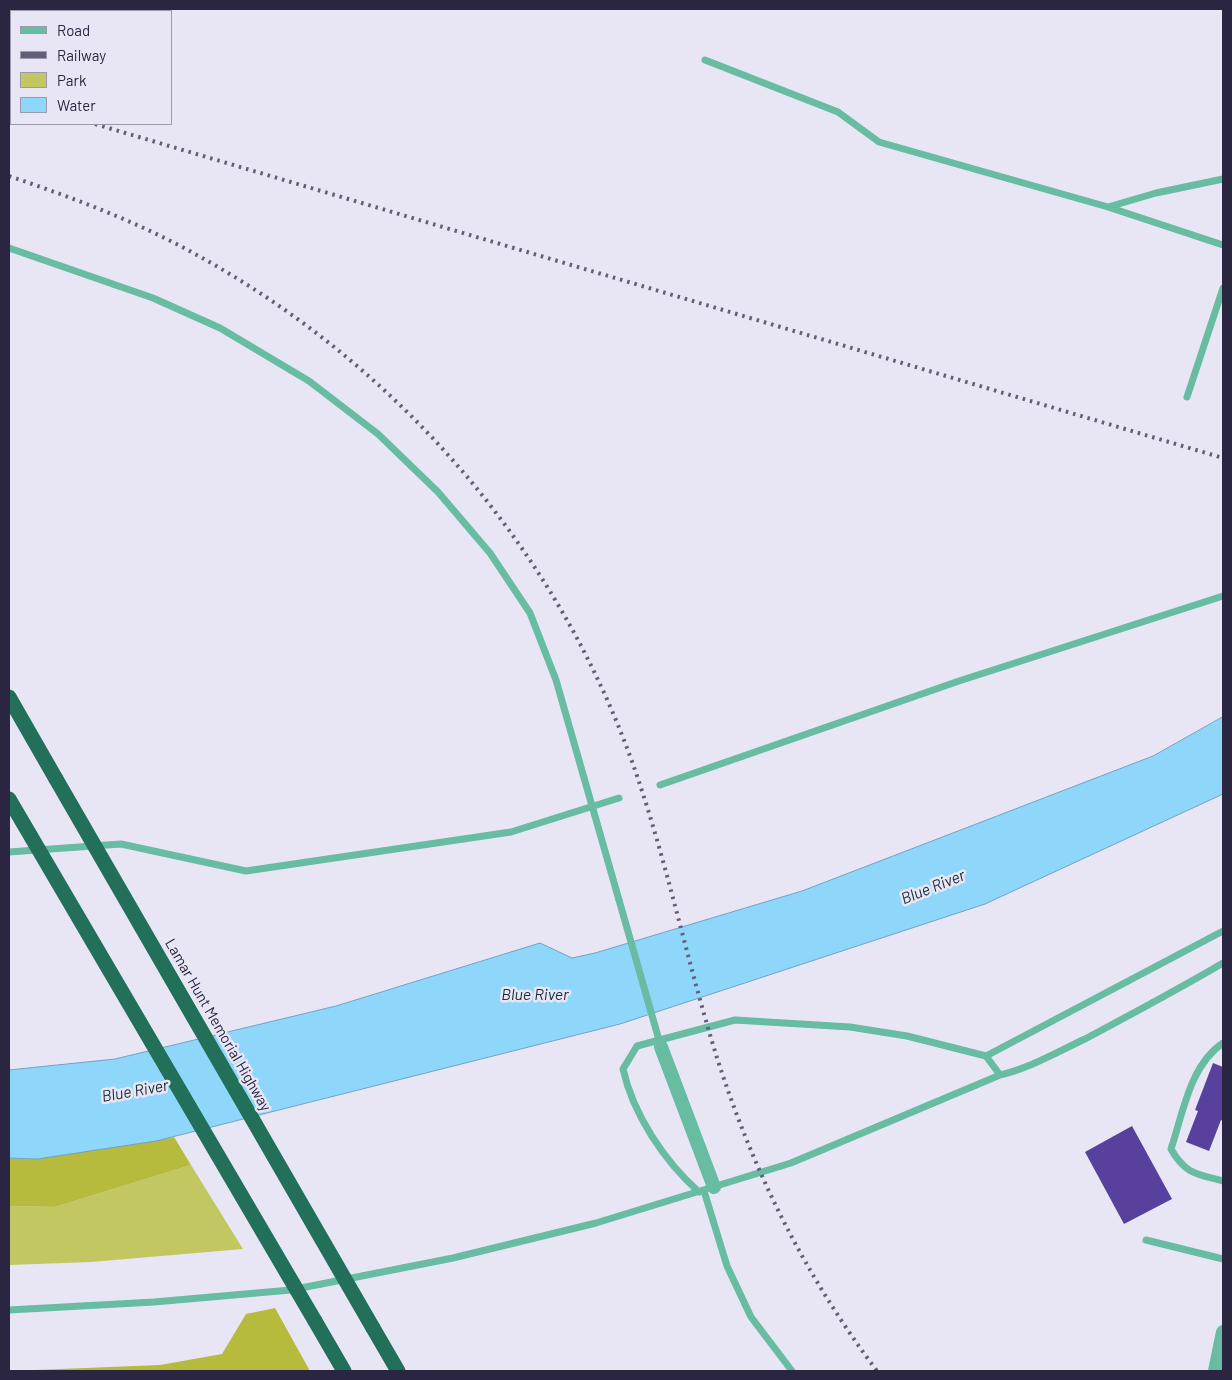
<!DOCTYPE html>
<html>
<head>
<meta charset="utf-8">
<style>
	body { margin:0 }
	#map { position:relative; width:1232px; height:1380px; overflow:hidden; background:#e8e6f5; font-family:Barlow,sans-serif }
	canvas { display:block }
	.frame { position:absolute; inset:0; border:10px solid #2a2540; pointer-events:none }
	.legend { position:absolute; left:10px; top:10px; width:162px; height:115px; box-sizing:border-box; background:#e8e6f5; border:1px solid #9c99ad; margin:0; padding:6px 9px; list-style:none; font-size:15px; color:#2a2540 }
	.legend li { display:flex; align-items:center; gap:10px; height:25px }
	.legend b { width:25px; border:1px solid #9c99ad }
</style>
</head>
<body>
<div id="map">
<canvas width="1232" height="1380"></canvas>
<div class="frame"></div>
<ul class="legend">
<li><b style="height:6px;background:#67bca1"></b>Road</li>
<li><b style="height:6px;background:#625e75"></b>Railway</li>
<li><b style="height:14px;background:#c2c762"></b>Park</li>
<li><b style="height:14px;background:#8fd7fa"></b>Water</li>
</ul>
</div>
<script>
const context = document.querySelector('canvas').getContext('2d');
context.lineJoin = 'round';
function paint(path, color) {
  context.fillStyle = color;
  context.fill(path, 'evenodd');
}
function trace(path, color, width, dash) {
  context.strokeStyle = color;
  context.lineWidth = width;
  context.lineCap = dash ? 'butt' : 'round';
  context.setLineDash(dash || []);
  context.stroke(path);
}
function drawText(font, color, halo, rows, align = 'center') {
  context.font = font + ' Barlow,sans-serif';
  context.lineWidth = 5;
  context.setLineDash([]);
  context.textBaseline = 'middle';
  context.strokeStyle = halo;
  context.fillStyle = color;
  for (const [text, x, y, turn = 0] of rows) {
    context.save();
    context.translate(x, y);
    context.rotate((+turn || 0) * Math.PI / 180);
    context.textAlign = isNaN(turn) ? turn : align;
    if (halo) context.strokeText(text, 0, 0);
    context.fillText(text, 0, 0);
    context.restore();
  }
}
paint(new Path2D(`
	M191,1165L243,1249L91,1262L9,1265V1206L55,1207Z`), '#c2c762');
paint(new Path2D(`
	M174,1137L191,1165L55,1207L9,1206V1158L37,1159Z
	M275,1308L310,1371H9L160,1365L222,1354L246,1314Z`), '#b7bb3d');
const water = new Path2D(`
	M1223,717V794L985,904L620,1024L156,1141L37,1159L9,1158V1070L115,1059L336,1006L540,943L572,958L595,953L802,891L1153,756Z`);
paint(water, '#8fd7fa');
trace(water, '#71a2c2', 1);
paint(new Path2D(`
	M1213,1063L1223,1067V1121L1221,1120L1209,1151L1186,1142L1198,1111L1195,1110Z
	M1132,1126L1172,1199L1124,1224L1085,1152Z`), '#58409d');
trace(new Path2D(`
	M705,60L838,112L879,142L1108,207L1156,193L1223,179
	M1108,207L1223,245
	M9,248L153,298L220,328L309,381L378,434L438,492L490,553L530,613L556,680L619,900
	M1187,397L1223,288
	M660,785L959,681L1223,596
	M9,852L121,844L246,871L511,832L619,798
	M1223,1043C1190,1065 1183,1113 1171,1149C1185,1174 1197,1174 1223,1181
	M1000,1075C1030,1068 1057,1052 1085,1039C1132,1014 1177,990 1223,963
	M704,1191L727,1266L751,1317L792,1371
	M699,1192C664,1161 633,1114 623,1069L637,1046L735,1020L850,1027L907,1036L986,1056
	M1146,1240L1223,1259
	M9,1310L154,1302L291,1290L453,1258L596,1223L791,1163L1000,1075L986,1056L1223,931`), '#67bca1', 7);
trace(new Path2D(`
	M661,1047L714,1187
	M1215,1371L1223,1332`), '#67bca1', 14);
trace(new Path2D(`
	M9,697L56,779
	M315,1321L344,1371
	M373,1328L398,1371`), '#23705a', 15);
trace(new Path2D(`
	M9,98L11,99
	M95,124L1223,458
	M9,176C73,198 136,221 195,254C405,369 569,563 642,791C671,880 690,972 718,1061C755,1175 805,1275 877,1371`), '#625e75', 4, [2.5, 5]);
trace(new Path2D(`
	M619,900L661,1047`), '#67bca1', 7);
trace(new Path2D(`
	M56,779L373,1328
	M9,799L315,1321`), '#23705a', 15);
drawText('15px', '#2a2540', '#e8e6f5', [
	["Lamar Hunt Memorial Highway",218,1025,60]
]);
drawText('italic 16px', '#162d38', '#e8e6f5', [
	["Blue River",933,887,-22],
	["Blue River",535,995],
	["Blue River",135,1091,-10]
]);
</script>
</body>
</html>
